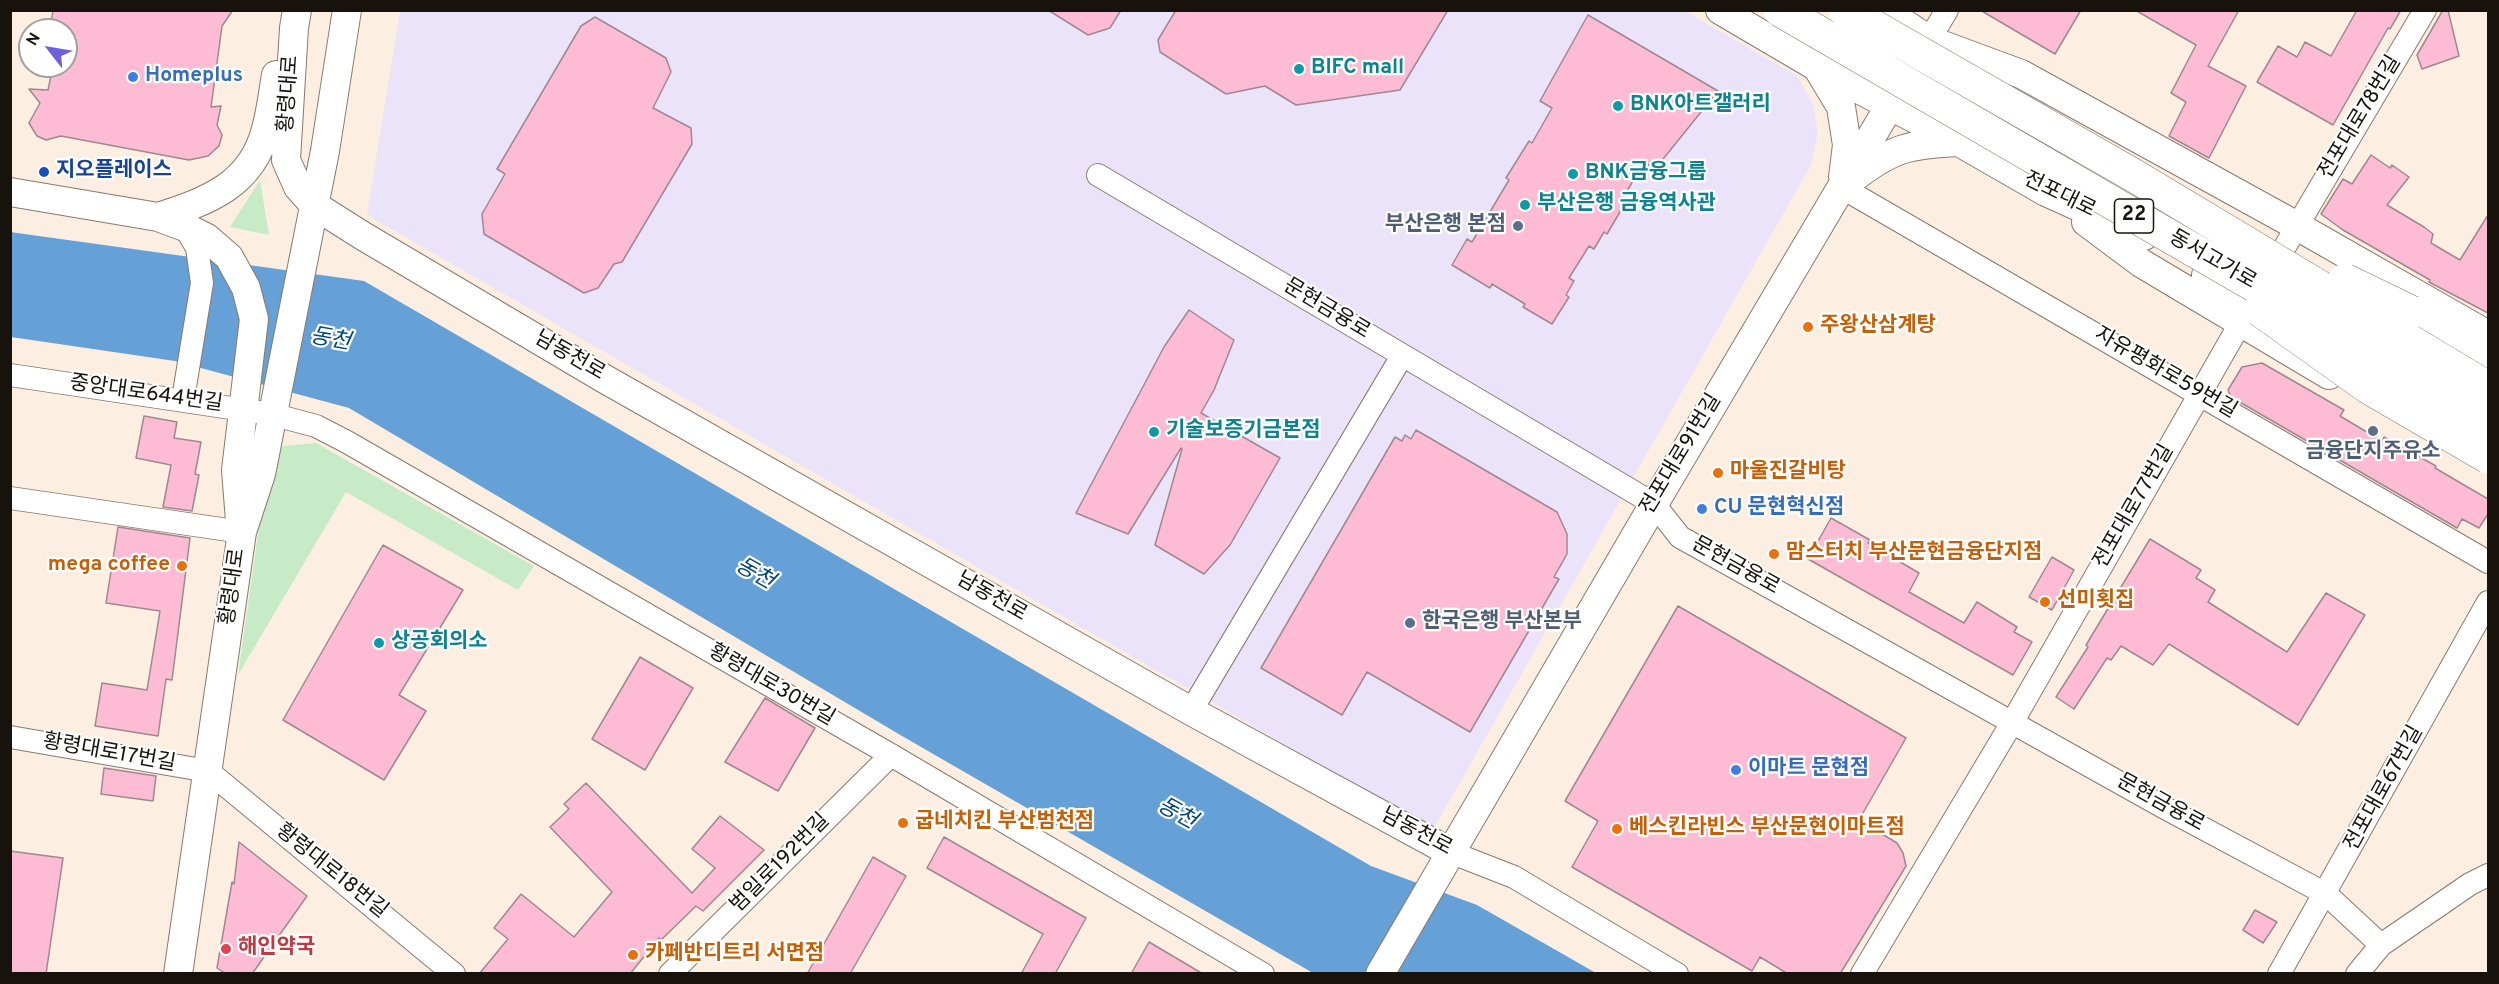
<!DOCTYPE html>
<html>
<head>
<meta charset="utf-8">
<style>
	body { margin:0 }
	#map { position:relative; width:2499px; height:984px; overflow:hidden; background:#fcefe2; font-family:Overpass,sans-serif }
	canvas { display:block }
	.frame { position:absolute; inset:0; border:12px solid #17120c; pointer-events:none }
	.north { position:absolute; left:18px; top:18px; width:60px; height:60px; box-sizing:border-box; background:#fff; border:2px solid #a2a09e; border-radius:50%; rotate:301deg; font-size:16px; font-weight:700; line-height:24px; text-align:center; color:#17120c }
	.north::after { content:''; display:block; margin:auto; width:21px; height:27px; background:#6d61db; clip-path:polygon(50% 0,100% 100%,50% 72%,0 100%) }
</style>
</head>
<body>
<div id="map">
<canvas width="2499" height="984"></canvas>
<div class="frame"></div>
<div class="north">N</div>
</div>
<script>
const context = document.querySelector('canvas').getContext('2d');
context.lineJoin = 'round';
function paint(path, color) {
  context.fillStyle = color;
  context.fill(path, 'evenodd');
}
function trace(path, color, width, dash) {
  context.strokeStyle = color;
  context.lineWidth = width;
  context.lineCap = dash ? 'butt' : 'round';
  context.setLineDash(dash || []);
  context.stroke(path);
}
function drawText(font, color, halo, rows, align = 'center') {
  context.font = font + ' Overpass,"Noto Sans KR",sans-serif';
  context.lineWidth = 4.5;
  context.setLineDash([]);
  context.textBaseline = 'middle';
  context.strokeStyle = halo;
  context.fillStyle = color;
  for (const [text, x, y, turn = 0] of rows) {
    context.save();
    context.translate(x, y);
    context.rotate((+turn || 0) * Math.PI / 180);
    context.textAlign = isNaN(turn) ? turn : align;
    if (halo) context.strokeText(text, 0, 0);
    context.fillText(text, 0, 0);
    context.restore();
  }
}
paint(new Path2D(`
	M400,11H1685L1797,76L1813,104L1818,133L1811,165L1433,830L367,215Z`), '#ebe3f9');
paint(new Path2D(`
	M260,180L269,235L230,227Z
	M316,443L534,566L518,590L346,492L238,675L264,491L270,464L282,446Z`), '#c8ebc7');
paint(new Path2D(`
	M10,232L364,281L1371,866L1477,905L1596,973H1313L902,736L349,408L175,361L11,337Z`), '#65a0d6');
const building = new Path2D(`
	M53,10H233L222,26L211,107L221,106L217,125L222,135L219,146L208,156L189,160L61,136L46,140L37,136L29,123L40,103L29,89L48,90L53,66H66V30H50Z
	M1048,10H1121L1110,28L1088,35Z
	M1176,10H1448L1400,90L1296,105L1265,86L1226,94L1160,52L1158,40Z
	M1980,10H2081L2055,54Z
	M2135,10H2239L2208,66L2246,86L2209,158L2169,136L2186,102L2171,93L2196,45Z
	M2357,10H2401L2390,29L2388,28L2333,125L2257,82L2278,46L2297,57L2305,42L2331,56Z
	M2443,10H2448L2459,56L2422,69L2417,55Z
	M1588,15L1718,91L1655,169L1644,162L1623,198L1627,200L1607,234L1604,232L1594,249L1589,246L1569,278L1574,281L1566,295L1569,297L1552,324L1523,307L1525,304L1492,284L1490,288L1452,265L1467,239L1472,242L1509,180L1506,178L1529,141L1532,143L1552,108L1540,101Z
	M595,17L666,58L671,72L653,108L691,128L692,144L622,262L614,264L598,288L584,293L484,234L482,214L505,174L497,169L581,26Z
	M2371,155L2390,168L2392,165L2409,177L2387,205L2424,227L2433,234L2431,243L2460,260L2488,215V313L2429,282L2430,280L2343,230L2321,214L2343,179L2352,184Z
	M1189,310L1234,340L1214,390L1201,413L1280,458L1230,545L1204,574L1155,545L1182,449L1181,448L1128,534L1076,513L1164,347Z
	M2262,363L2344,410L2340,416L2382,441L2384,437L2436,466L2435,468L2488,499V514L2479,528L2462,519L2457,528L2231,397L2228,390L2242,367Z
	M144,416L177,422L174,438L201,442L195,474L199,475L192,511L163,507L171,465L136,458Z
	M1416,430L1557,512L1567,534V554L1554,577L1559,579L1470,732L1367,672L1342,715L1261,668L1395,437L1402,441L1405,435L1411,439Z
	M1831,518L1870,540L1868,543L1919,573L1909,592L1964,623L1977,602L2017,627L2014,632L2032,642L2013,675L1808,559Z
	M118,527L190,538L172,680L166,679L158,736L95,726L102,683L147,690L160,611L106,603Z
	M2150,539L2201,570L2196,578L2215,590L2208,602L2287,652L2326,593L2365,615L2298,725L2169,644L2153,665L2121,646L2111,660L2107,658L2074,709L2056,697L2088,647L2086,645Z
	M383,545L463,590L399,695L426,711L384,780L283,720Z
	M2052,557L2074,570L2052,610L2029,597Z
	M1678,606L1906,738L1859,820L1897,843L1903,853L1906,866L1840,974H1788L1760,957L1752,971L1572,867L1598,821L1565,801Z
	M640,657L693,688L645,770L592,739Z
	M765,698L815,728L778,791L725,762Z
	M104,768L156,776L153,801L101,794Z
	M586,783L692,893L715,868L692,849L720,816L764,850L703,911L696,906L661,940L659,938L630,974H479L508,939L494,928L521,894L574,937L612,892L550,827L569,809L564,804Z
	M944,837L1086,918L1055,974H1021L1043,934L927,868Z
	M239,842L307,896L252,974H226L217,968L232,882L234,884Z
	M10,851L63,858L46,974H10Z
	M873,857L906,876L850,974H807Z
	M2255,910L2277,922L2263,943L2243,930Z
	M1149,942L1203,974H1131Z`);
paint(building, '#febcd4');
trace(building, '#9e8890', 1.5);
const minor = new Path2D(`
	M1929,40L1947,10
	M1098,175L1654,504L1680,537L2165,808L2326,894L2381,945
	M1841,187L2488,562
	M2270,272L2425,10
	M10,375L271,414L316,426L347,442L891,755L1263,974
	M183,399L202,283L197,248L185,227
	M10,498L242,532
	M1191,711L1402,356
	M10,737L208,771L454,974
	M1450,852L1514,877L1677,974
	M670,974L891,755
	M1862,974L2013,721L2249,308
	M2279,974L2488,602
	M2357,974L2381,945L2470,884L2488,875`);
const major = new Path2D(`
	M297,10L294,28L286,160L298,187L314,205L363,236L603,378L1191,711L1450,852
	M1720,10L1817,67L1959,142L2046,192L2144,236
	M1884,10L1929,40L2021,74L2297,226L2488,335
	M1817,67L1841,107L1847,145L1843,177
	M1852,179C1892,148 1909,144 1959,142
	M10,192L158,217L185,227L207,238L229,257L246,288L254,319L236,470L240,521
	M158,217C208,201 252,185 266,129C271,111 273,92 276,75
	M2086,222L2141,263L2329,375
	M2206,275L2279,320
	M178,974L242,532L261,474L325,151L347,10
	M1380,974L1654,504L1915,63`);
const highway = new Path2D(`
	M2411,312L2488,360`);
trace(minor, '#897a6c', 24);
trace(major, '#897a6c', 30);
trace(highway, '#897a6c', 34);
trace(minor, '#fff', 22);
trace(major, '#fff', 28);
trace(highway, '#fff', 33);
const highwayBridge = new Path2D(`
	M1780,10L2488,421
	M1845,10L2133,175L2488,388
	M2345,280L2411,312
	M2260,310L2368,387L2488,457`);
trace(highwayBridge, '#897a6c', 34, []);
trace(highwayBridge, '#fff', 33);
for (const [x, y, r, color] of [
	[1299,69,6,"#0f9aa8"],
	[133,77,6,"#3f7fe0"],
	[1618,106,6,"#0f9aa8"],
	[44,172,6,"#1a4fb4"],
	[1573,174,6,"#0f9aa8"],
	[1525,205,6,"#0f9aa8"],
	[1518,226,6,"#5c6f8a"],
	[1808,327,6,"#e8710a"],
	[2373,431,6,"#5c6f8a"],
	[1154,432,6,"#0f9aa8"],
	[1718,473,6,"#e8710a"],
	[1702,509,6,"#3f7fe0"],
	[1774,554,6,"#e8710a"],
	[182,566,6,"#e8710a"],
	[2045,602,6,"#e8710a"],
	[1410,623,6,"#5c6f8a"],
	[379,643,6,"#0f9aa8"],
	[1736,770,6,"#3f7fe0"],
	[903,823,6,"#e8710a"],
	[1617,829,6,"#e8710a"],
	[226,949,6,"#e0444e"],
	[633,955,6,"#e8710a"]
]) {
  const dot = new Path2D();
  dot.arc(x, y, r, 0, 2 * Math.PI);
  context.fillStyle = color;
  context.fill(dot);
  trace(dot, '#fff', 2);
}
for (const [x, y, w] of [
	[2134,216,39]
]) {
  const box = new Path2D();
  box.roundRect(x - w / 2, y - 17, w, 34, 4.5);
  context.fillStyle = '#fff';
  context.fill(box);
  trace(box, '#17120c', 1.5);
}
drawText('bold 20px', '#17120c', null, [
	["22",2134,216]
]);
drawText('bold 21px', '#0d838f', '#fff', [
	["BIFC mall",1311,69],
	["BNK아트갤러리",1630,106],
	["BNK금융그룹",1585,174],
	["부산은행 금융역사관",1537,205],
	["기술보증기금본점",1166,432],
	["상공회의소",391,643]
], 'left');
drawText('bold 21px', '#366cbe', '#fff', [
	["Homeplus",145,77],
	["CU 문현혁신점",1714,509],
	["이마트 문현점",1748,770]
], 'left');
drawText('21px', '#17120c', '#fff', [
	["황령대로",290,94,-86],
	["전포대로78번길",2361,118,-59],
	["전포대로",2059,196,26],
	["동서고가로",2212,261,30],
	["문현금융로",1326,310,31],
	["남동천로",569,357,30],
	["자유평화로59번길",2165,374,30],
	["중앙대로644번길",146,395,8],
	["전포대로91번길",1682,455,-59],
	["전포대로77번길",2135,507,-60],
	["문현금융로",1735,567,29],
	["황령대로",234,587,-82],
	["남동천로",991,598,30],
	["황령대로30번길",771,686,30],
	["황령대로17번길",109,754,10],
	["전포대로67번길",2385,789,-61],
	["문현금융로",2160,804,29],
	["남동천로",1416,833,28],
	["범일로192번길",781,864,-45],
	["황령대로18번길",331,872,39]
]);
drawText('bold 21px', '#164399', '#fff', [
	["지오플레이스",56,172]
], 'left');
drawText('bold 21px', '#4e5e75', '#fff', [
	["부산은행 본점",1506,226],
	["금융단지주유소",2373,453,"center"],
	["한국은행 부산본부",1422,623,"left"]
], 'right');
drawText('bold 21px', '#c56008', '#fff', [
	["주왕산삼계탕",1820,327],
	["마울진갈비탕",1730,473],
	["맘스터치 부산문현금융단지점",1786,554],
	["mega coffee",170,566,"right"],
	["선미횟집",2057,602],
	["굽네치킨 부산범천점",915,823],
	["베스킨라빈스 부산문현이마트점",1629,829],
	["카페반디트리 서면점",645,955]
], 'left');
drawText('bold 21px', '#be3a42', '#fff', [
	["해인약국",238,949]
], 'left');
drawText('italic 22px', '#004779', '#fff', [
	["동천",330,341,10],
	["동천",754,575,30],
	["동천",1176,815,29]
]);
</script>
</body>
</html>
